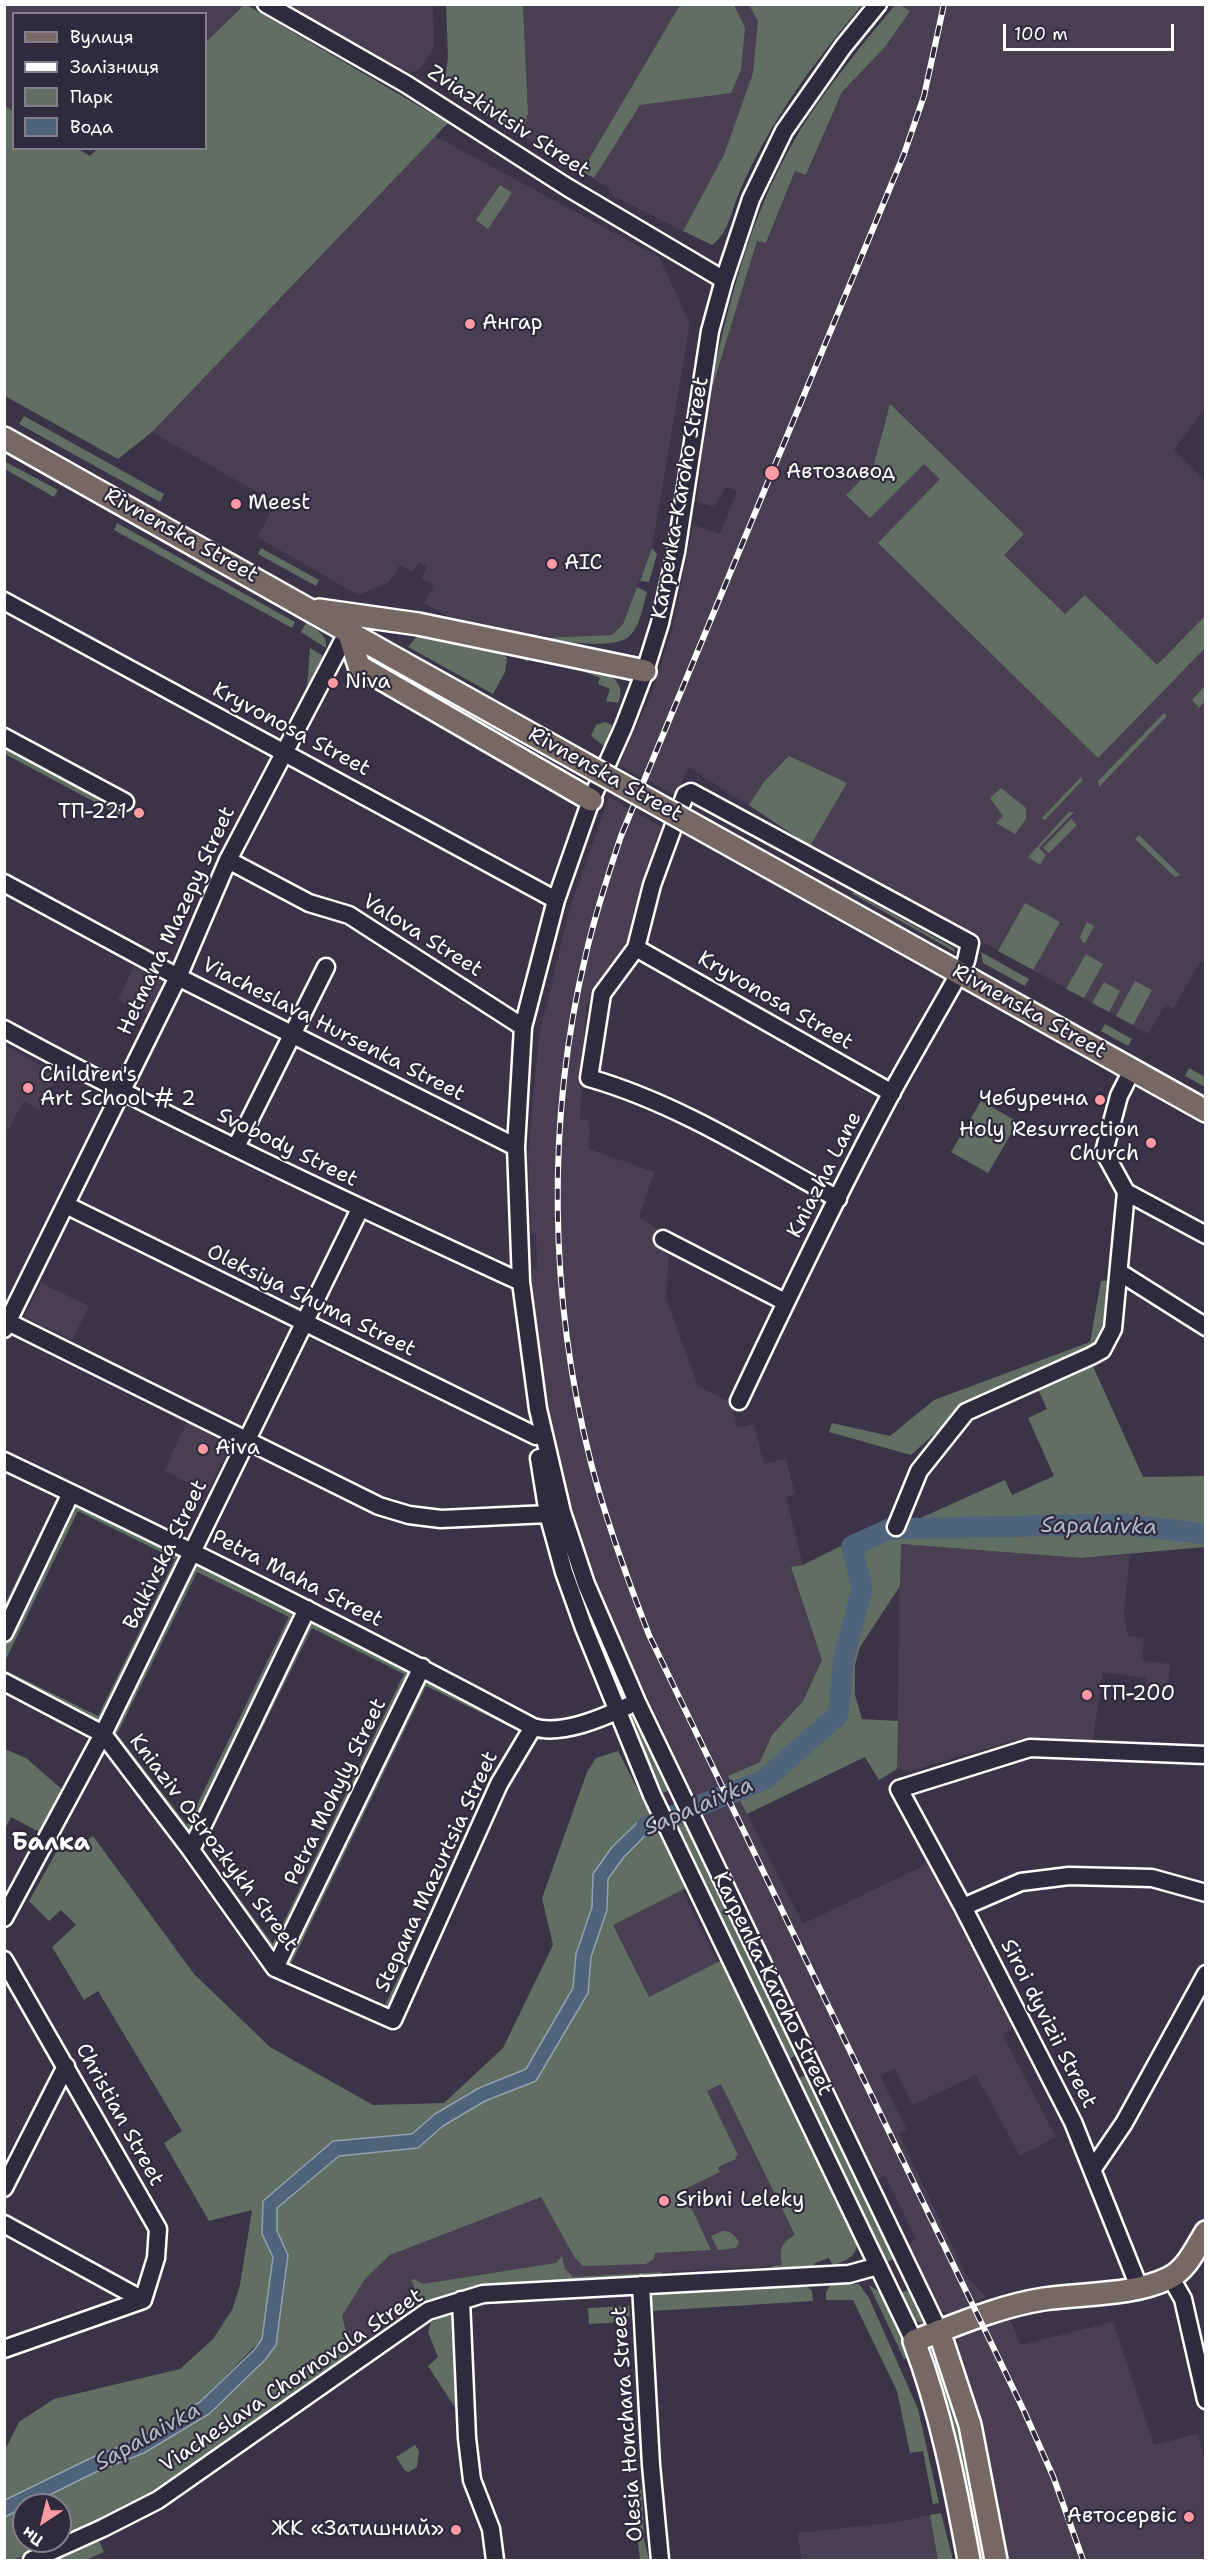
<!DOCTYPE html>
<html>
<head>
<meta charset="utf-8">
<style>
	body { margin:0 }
	#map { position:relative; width:1210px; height:2565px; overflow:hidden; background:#3b3347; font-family:"Shantell Sans",sans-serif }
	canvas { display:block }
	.frame { position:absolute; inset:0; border:6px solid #fff; pointer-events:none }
	.legend { position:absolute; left:12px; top:12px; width:195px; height:138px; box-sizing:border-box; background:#2f2a3d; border:2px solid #827f8b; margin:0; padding:8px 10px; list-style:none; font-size:18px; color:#fff }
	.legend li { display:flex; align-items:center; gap:12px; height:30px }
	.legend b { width:30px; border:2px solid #827f8b }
	.north { position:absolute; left:12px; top:2493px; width:60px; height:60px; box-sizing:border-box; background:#2f2a3d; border:2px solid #827f8b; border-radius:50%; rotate:215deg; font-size:16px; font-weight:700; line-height:24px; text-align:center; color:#fff }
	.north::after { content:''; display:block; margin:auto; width:21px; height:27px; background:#ff9aa2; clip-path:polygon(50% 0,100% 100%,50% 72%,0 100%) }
	.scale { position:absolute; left:1003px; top:24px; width:171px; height:27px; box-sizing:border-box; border:3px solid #fff; border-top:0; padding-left:8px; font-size:18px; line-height:21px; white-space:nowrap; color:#fff; -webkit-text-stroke:4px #2f2a3d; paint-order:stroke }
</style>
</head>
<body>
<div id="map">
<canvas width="1210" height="2565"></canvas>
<div class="frame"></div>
<ul class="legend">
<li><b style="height:8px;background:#776864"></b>Вулиця</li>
<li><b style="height:8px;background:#fff"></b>Залізниця</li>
<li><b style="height:16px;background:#616e63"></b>Парк</li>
<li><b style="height:16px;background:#4f637a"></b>Вода</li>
</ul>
<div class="north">Пн</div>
<div class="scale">100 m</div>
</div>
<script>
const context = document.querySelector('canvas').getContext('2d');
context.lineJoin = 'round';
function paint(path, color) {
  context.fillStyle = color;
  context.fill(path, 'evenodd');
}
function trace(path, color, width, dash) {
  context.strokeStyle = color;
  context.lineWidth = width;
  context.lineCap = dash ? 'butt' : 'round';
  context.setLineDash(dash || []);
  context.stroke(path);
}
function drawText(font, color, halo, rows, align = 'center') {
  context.font = font + ' "Shantell Sans",sans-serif';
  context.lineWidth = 4.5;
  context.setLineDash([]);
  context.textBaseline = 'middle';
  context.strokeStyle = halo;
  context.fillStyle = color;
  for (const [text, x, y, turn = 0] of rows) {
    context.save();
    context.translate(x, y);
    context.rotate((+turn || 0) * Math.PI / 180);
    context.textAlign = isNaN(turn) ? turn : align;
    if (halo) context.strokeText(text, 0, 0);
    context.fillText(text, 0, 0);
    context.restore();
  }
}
paint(new Path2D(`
	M5,5H243L206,42V14H14L13,111L5,106Z
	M278,5H433L434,48L418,70L410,73Z
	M523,5H818L757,95L683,231L614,196L607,187L522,136L528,113Z
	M900,5H1205V408L1174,450L1205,481L1206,963L1201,961L1173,1009L1166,1004L1148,1034L810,846L689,767L676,796L619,765L651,695L673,626L693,525L720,534L737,491L726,487L714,507L697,502L708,401L757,241L767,243L795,171L807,175L842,92L885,47L909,12Z
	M435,136L659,257L690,324L652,548L623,624L612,635L539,638L447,616L424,603L434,586L421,578L427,567L419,562L412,572L400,565L389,582L358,595L257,537L276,503L152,432Z
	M609,797L662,827L642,881L626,947L594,989L586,1007L580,1119L590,1121L589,1149L654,1172L639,1218L670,1236L666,1298L698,1386L732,1403L737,1428L754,1424L764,1464L786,1459L795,1494L786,1497L803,1565L791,1568L822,1660L803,1701L772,1735L760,1762L728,1776L803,1924L929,1863L1016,2027L1002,2034L1056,2137L1020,2156L976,2075L913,2105L895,2069L880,2076L907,2130L899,2134L967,2277L986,2297L948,2314L939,2310L908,2244L916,2239L885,2176L877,2179L616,1631L579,1533L547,1409L532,1288V1269H537L536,1233H531L528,1154L539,1034L570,908Z
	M136,961L166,975L148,1014L118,1000Z
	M5,1045L58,1075L39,1109L24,1101L8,1130L4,1128Z
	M41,1283L89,1306L72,1340L24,1317Z
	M187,1422L231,1443L208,1492L164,1471Z
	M900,1544L1081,1558L1130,1555L1124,1613L1128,1636L1144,1638L1142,1661L1170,1664L1168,1692L1145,1690L1146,1678L1103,1672L1093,1740H1015L910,1771L897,1769Z
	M682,1890L718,1963L649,1997L612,1925Z
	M705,2048L807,2258L803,2264L478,2283L421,2303L352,2352L342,2316L365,2279L390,2255L542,2197L545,2205Z
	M1009,2317L1021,2345L1113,2322L1154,2445L1198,2434L1205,2463V2560H1006L978,2423L955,2347L959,2337Z
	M941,2513L953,2560H802L797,2533L891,2523Z`), '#4a3e53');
paint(new Path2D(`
	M245,4L448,123L152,432L118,459L5,396V106L13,111L14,148L78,149L90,156L97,149L206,148V42Z
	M446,5H523L528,113L522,136L448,92L445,80L448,57Z
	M680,5H734L745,28L741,70L731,93L640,105L594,178L582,171Z
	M749,5H862C814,62 768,124 739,193C731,211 729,233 712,245L683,231L724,155L753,73L758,21Z
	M895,5H900L910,11L885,47L842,92L806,175L795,171L766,243L757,241L708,401C726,311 748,220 795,139C822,93 861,46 895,5Z
	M500,185L512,193L488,229L476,220Z
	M890,404L1024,534L1004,555L1065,614L1085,595L1157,665L1205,616V648L1098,758L878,543L940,479L924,464L870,518L846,495L873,468Z
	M24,416L164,494L160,502L19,424Z
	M4,461L58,490L54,497L5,469Z
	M117,523L295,622L292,628L114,530Z
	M261,548L319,580L316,586L258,554Z
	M652,548L657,554L649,582L640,581Z
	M637,587L647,592C643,605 641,621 633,632C621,653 560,640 539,638L612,635L623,624Z
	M306,623C316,629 328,635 326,648L301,632Z
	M418,635L500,647L507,659L505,672L493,694L408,647Z
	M310,648L323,656L307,687Z
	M521,652L604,671C617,679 625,688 618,703L606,701L610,689L598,684L600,678L569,666L530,657L528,662L521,658Z
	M1205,686V701L1199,708L1192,700Z
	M1164,713L1167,716L1099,787L1098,781Z
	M605,722L612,725L604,746L591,736L596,725Z
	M4,741L124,806L119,815L5,754Z
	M789,756L847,783L810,846L749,805L764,782Z
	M1081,777L1082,781L1045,820L1042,818Z
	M1001,788L1026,808V819L1015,834L996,823L1003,816L990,798Z
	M1069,812H1074L1039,848L1046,855L1040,865L1028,857Z
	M1071,819L1077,825L1049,853L1043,848Z
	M1139,835L1180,875L1175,877L1135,839Z
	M853,892L954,948L955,952L853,894Z
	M1025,903L1060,922L1033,970L998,951Z
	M1087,922L1094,926L1086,942L1083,943L1080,937Z
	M981,952L1029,979L1025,986L983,963Z
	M1086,954L1103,964L1084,998L1066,989Z
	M1135,981L1152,990L1133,1025L1116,1016Z
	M1104,982L1120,991L1109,1012L1092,1003Z
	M1105,1024L1132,1039L1128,1046L1101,1031Z
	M1189,1068L1205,1077V1087L1185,1076Z
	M981,1101L1018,1122L988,1173L951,1152Z
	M1113,1280L1108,1328L1098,1346L963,1408L911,1455L829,1432L832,1423L890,1436L934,1400L1090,1342L1101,1281Z
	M1091,1362L1143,1477L1205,1476V1547L1081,1558L901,1544L900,1586L860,1647L855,1665V1695L862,1719L898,1721L897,1769L879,1780L865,1757L747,1814L728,1776L760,1762L772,1735L803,1701L822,1660L791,1567L803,1565L893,1520L914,1521L1005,1480L1012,1495L1054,1476L1028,1418L1047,1409L1037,1387Z
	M72,1498L188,1553L102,1728L5,1677V1670L98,1716L175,1559L78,1511L5,1661L4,1641Z
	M56,1500L62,1503L5,1625L4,1606Z
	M195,1557L302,1611L190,1842L108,1733ZM197,1572L289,1617L187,1825L117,1734Z
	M309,1615L416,1669L275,1960L196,1849ZM312,1628L404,1674L273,1944L202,1849Z
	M424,1673L527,1728L391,2014L281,1965ZM426,1686L519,1731L383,2009L291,1964Z
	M632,1709L671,1789L663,1793L625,1712Z
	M5,1749L26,1758L65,1792L43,1834L11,1817L5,1829Z
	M618,1751L652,1817L637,1823L593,1874L592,1907L576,1954L573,1988L526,2069L479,2088L435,2114L412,2134L333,2142L263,2201L262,2234L273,2257L262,2339L200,2402L137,2440L93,2457L5,2500V2450L19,2422L54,2399L180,2369L213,2339L232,2310L240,2285L252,2210L209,2221L164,2143L182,2131L98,1991L84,2000L52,1947L76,1925L61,1910L49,1921L29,1901L63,1840L73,1850L93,1836L194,1974L270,2047L373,2105L444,2103L503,2048L553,1945L542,1898L587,1772L596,1758Z
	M686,1821L798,2054L789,2059L677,1825Z
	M658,1831L686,1888L613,1925L649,1997L724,1959L857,2244C856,2258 845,2260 833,2266L829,2258L815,2263L812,2267L774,2270L772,2266L782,2265C779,2249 781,2243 795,2235L721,2084L707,2091L738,2155L735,2156L736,2159L718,2167L720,2172L683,2190L711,2250L655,2253L654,2259L646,2264L583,2266L575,2258L541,2197L390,2255L365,2279L342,2316L352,2352L304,2389L153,2495L60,2539V2505H29L100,2470L144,2453L209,2414L265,2360L288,2255L277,2231V2208L339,2156L418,2148L443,2126L485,2101L536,2081L588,1993L591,1957L607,1910L608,1879L624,1857L645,1836Z
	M808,2074L894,2259L884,2263L799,2078Z
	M723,2231C732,2231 736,2236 739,2243L736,2248L718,2250L711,2236Z
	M562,2256L565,2269L573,2277L662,2272L660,2278L424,2306L411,2280L414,2279L423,2284L556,2263Z
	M831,2284H859L869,2298L918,2409L939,2503L933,2504L923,2451L910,2453L897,2391L853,2300H826V2292Z
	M805,2285L812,2291L813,2301L652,2311L650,2294Z
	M869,2285L880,2292L910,2357L904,2359Z
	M908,2290L924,2323C908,2322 905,2306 899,2293Z
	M629,2306L630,2316L626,2317V2322L589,2324L588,2308Z
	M449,2314L453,2318L460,2415L428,2366L438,2357L428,2332L431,2322Z
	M938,2354L955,2398L987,2560H975L932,2366Z
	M415,2445L419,2451L417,2467L409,2472L405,2471L396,2457Z
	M632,2489H642L644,2539L649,2560H640Z
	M24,2507V2541H56L14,2560H5V2517Z
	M941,2513L953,2560H938L930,2515Z
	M99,2541L104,2552L86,2560H55Z`), '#616e63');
const water = new Path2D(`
	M652,1817L658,1831L645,1836L624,1857L608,1879L607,1910L591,1957L588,1993L536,2081L485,2101L443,2126L418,2148L339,2156L277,2208V2231L288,2255L276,2345L265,2360L209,2414L144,2453L100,2470L29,2505H24V2507L5,2517V2500L93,2457L137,2440L200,2402L254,2350L262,2339L273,2257L262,2234L263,2201L333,2141L412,2134L435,2114L479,2088L526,2069L573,1988L576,1954L592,1907L593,1874L612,1847L637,1823Z`);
paint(water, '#4f637a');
trace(water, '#95a1af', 1.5);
trace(new Path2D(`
	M647,1826L764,1780L838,1715L844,1656L862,1589L852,1546L889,1529L1122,1524L1206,1534`), '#4f637a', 21);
const minor = new Path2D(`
	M266,4L406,84L567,187L724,280
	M878,4L843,47L784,131L751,199L724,280L710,331L676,552L660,623L645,671L624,726L591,800L556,900L523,1027L516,1147L521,1282L538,1409L562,1512L586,1584L637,1702L939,2331
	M4,601L556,900
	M4,737L125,802
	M228,860L309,903L349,915L523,1027
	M4,883L178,977L516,1147
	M636,948L892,1093
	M4,1029C173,1121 347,1202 521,1282
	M236,1147L326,967
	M1126,1192L1206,1235
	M66,1205L536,1436
	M663,1239L785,1302
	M1119,1272L1206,1327
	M4,1320L379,1506L409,1515L441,1519L548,1514
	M4,1329L178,977L228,860L348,631
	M739,1401C788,1297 838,1193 892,1092C916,1048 942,1005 966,961L970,943L691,792L685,795L652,885L636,948L602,994L589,1078C677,1103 758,1155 838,1199
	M539,1458L548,1514L564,1572L584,1628L652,1795L914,2341
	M4,1461C183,1546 359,1634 533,1727C561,1736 602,1718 628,1706
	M896,1527L919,1471L966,1412L1091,1356L1102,1350L1113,1329L1126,1192L1104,1152L1119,1096L1132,1070
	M4,1633L71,1493
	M4,1682L103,1734L191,1850L275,1968L393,2020L499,1784L533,1727
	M191,1850L307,1609
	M963,1907L1021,1882L1069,1876L1152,1878L1206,1893
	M4,1918L103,1734L360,1209
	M4,1960L158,2229L156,2258L143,2300
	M275,1968L422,1667
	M1092,2170L1124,2123L1206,1974
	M4,2188L66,2066
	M4,2224L143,2300
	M1171,2278L1183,2299L1206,2400
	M641,2285L651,2465L660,2560
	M1139,2287L1073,2122L963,1907L899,1789L1030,1748L1206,1755
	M461,2300L467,2438L472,2480L491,2529L495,2560
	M4,2349L143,2300
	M32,2560L103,2528L158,2500L428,2311L483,2294L849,2274L878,2266`);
const major = new Path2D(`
	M4,438L400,661
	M319,610L418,624L645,671
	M348,631L359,666L591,800
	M943,964L1206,1111
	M939,2331L970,2425L996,2560
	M969,2560C955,2485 941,2412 914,2341C956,2325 999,2306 1044,2299C1084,2293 1132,2296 1169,2278C1187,2269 1196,2248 1206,2232`);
trace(minor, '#fff', 21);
trace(major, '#fff', 26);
trace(minor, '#2f2a3d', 16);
trace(major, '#776864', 21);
const rail = new Path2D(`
	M944,4L924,96L904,154L621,836C608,875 595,914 586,954C546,1119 549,1298 591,1463C606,1521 627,1578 649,1635L1024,2411L1053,2476L1083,2560`);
trace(rail, '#fff', 6);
trace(rail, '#2f2a3d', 4, [11]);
const majorBridge = new Path2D(`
	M400,661L943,964`);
trace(majorBridge, '#fff', 26, []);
trace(majorBridge, '#776864', 21);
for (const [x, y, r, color] of [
	[470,324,6,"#ff9aa2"],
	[772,473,8,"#ff9aa2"],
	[236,504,6,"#ff9aa2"],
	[552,564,6,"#ff9aa2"],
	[333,683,6,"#ff9aa2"],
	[139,813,6,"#ff9aa2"],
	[28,1088,6,"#ff9aa2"],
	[1100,1100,6,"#ff9aa2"],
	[1151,1143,6,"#ff9aa2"],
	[203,1449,6,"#ff9aa2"],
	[1087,1695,6,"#ff9aa2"],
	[664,2201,6,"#ff9aa2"],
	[1189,2517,6,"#ff9aa2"],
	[456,2530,6,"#ff9aa2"]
]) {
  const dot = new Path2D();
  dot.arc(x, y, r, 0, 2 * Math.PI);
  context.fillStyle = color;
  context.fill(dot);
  trace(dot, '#2f2a3d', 2);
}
drawText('21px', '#fff', '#2f2a3d', [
	["Zviazkivtsiv Street",508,122,33],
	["Karpenka-Karoho Street",681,498,-80],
	["Rivnenska Street",181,536,29],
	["Kryvonosa Street",291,730,28],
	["Rivnenska Street",605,775,29],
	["Hetmana Mazepy Street",177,921,-65],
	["Valova Street",422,936,32],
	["Kryvonosa Street",775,1001,30],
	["Rivnenska Street",1029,1012,29],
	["Viacheslava Hursenka Street",333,1030,27],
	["Svobody Street",287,1148,26],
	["Kniazha Lane",825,1175,-63],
	["Oleksiya Shuma Street",311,1301,26],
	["Balkivska Street",166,1555,-64],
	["Petra Maha Street",297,1579,27],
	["Petra Mohyly Street",336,1792,-64],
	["Kniaziv Ostrozkykh Street",213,1843,53],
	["Stepana Mazurtsia Street",437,1872,-65],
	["Karpenka-Karoho Street",772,1984,64],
	["Siroi dyvizii Street",1048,2024,63],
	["Christian Street",119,2115,61],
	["Viacheslava Chornovola Street",292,2381,-34],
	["Olesia Honchara Street",628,2424,-94]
]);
drawText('21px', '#fff', '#2f2a3d', [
	["Ангар",482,324],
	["Автозавод",786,473],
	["Meest",248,504],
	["АІС",564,564],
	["Niva",345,683],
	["ТП-221",127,813,"right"],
	["Children's",40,1076],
	["Art School # 2",40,1100],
	["Чебуречна",1088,1100,"right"],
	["Holy Resurrection",1139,1131,"right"],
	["Church",1139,1155,"right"],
	["Aiva",215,1449],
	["ТП-200",1099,1695],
	["Sribni Leleky",676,2201],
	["Автосервіс",1177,2517,"right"],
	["ЖК «Затишний»",444,2530,"right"]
], 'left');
drawText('italic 22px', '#b0b9c3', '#2f2a3d', [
	["Sapalaivka",1099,1527,1],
	["Sapalaivka",699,1807,-23],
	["Sapalaivka",148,2437,-29]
]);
drawText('bold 24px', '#fff', '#2f2a3d', [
	["Балка",51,1844]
]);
</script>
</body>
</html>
